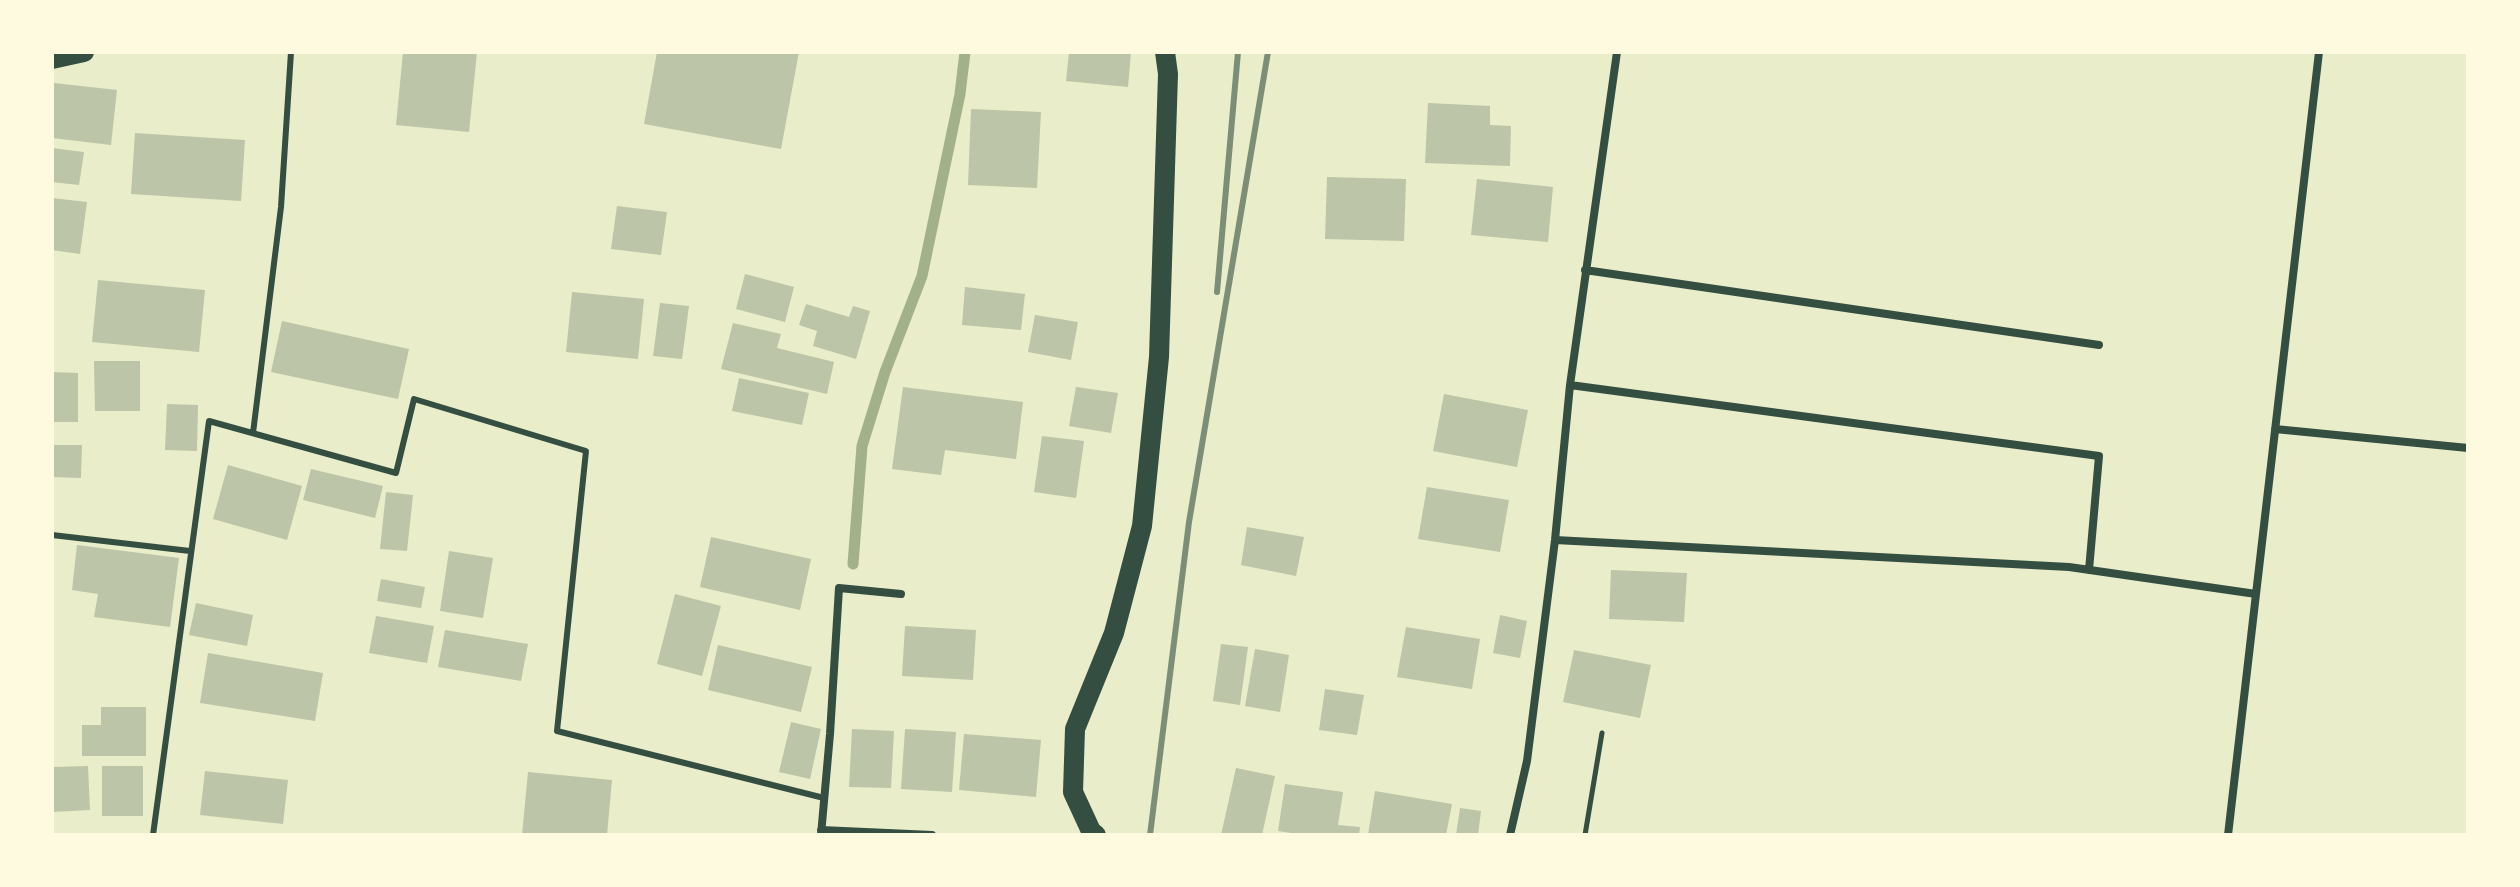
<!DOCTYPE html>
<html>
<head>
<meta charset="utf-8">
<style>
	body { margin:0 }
	#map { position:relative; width:2520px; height:887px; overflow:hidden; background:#e9edc9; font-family:Ubuntu,sans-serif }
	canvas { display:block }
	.frame { position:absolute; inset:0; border:54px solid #fefae0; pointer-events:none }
</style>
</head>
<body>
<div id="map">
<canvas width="2520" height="887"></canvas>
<div class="frame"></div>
</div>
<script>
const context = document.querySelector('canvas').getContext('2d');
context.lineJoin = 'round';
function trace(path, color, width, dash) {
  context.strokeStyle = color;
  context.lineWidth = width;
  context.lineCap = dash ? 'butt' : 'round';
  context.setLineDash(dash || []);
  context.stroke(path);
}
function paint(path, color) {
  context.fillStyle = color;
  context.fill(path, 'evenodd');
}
trace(new Path2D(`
	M853,564L862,446L885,372L922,276L960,94L965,52`), '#a3b18a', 11);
paint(new Path2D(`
	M403,52H477L469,132L396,125Z
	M657,52H799L781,149L644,124Z
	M1069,52H1131L1128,87L1066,81Z
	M54,83L117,90L111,145L52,138Z
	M1428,103L1490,106V125L1511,126L1510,166L1425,163Z
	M971,109L1041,112L1037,188L968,185Z
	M135,133L245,140L241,201L131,194Z
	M52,148L84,152L79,185L52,182Z
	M1327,177L1406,179L1404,241L1325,239Z
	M1477,179L1553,187L1548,242L1471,235Z
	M52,198L87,202L80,254L52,250Z
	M617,206L667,212L661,255L611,249Z
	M745,274L794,287L785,322L736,309Z
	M98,280L205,290L199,352L92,342Z
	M965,287L1025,294L1021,330L962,325Z
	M572,292L644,299L638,359L566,352Z
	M660,303L689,306L682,359L653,356Z
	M806,304L849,317L853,306L870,311L856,359L813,346L817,331L799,325Z
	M1035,315L1078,322L1071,360L1028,352Z
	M282,321L409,349L398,399L271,372Z
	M733,323L781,334L777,348L834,362L827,394L721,369Z
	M94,361H140V411H95Z
	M52,372L78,373V422H52Z
	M739,378L809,393L802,425L732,411Z
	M903,387L1023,402L1016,459L945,450L941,475L892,469Z
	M1076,387L1118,393L1111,433L1069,426Z
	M1444,394L1528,410L1517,467L1433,451Z
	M167,404L198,405L197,451L165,450Z
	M1042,436L1084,441L1076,498L1034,492Z
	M52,445H82L81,478L52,477Z
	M228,465L302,486L287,540L213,519Z
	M311,469L383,486L375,518L303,500Z
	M1427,487L1509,500L1500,552L1418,539Z
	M386,492L413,495L407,551L380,549Z
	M1247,527L1304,537L1296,576L1241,565Z
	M711,537L811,559L800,610L700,587Z
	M77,545L179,558L170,627L94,617L98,594L72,590Z
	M449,551L493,558L483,618L440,611Z
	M1611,570L1687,573L1684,622L1609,619Z
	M381,579L425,587L421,608L377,601Z
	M675,594L721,606L702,676L657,664Z
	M196,603L253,615L247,646L189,635Z
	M1500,615L1527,621L1520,658L1493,653Z
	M376,616L434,626L427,663L369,653Z
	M905,626L976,630L973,680L902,676Z
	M1406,627L1480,639L1472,689L1397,677Z
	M445,630L528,644L521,681L438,667Z
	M1221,644L1248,647L1240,705L1213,701Z
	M718,645L812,667L801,712L708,690Z
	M1255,649L1289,655L1280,712L1245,706Z
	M1574,650L1651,665L1640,718L1563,702Z
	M208,653L323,673L315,721L200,703Z
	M1325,689L1364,695L1357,735L1319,730Z
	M101,707H146V756H82V725H101Z
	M791,722L821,729L810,779L779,772Z
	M852,729L894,731L891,788L849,787Z
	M905,729L956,732L952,792L901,789Z
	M964,734L1041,740L1036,797L959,790Z
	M88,766L90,810L52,812V767Z
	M102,766H143V816H102Z
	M1236,768L1275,776L1262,835H1221Z
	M205,771L288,780L283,824L200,815Z
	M528,772L612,780L607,835H522Z
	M1285,784L1343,792L1338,825L1360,827L1359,835H1304L1278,831Z
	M1375,791L1452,804L1446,835H1368Z
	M1460,808L1481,811L1478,835H1456Z`), '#bcc5a7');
trace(new Path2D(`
	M1585,835L1602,733`), '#344e41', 5);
trace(new Path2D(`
	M253,433L281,207L291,52
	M52,535L190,551
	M153,835L209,421L396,473L414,399L586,451L557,731L824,798`), '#344e41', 6);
trace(new Path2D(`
	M1585,270L2099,345
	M1570,385L2099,456L2089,570
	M2275,429L2468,448
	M1555,540L2069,567L2256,594
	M821,830L932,835
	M821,835L830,734L839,588L901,594
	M1510,835L1527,761L1555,540L1570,385L1617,52
	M2228,835L2319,52`), '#344e41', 8);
trace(new Path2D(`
	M52,59L84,52
	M1096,835L1091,831L1073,792L1075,729L1114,633L1142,526L1159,357L1168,74L1165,52`), '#344e41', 20);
trace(new Path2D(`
	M1217,292L1238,52
	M1150,835L1189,522L1268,52`), '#7c8e77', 6);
</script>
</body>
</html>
